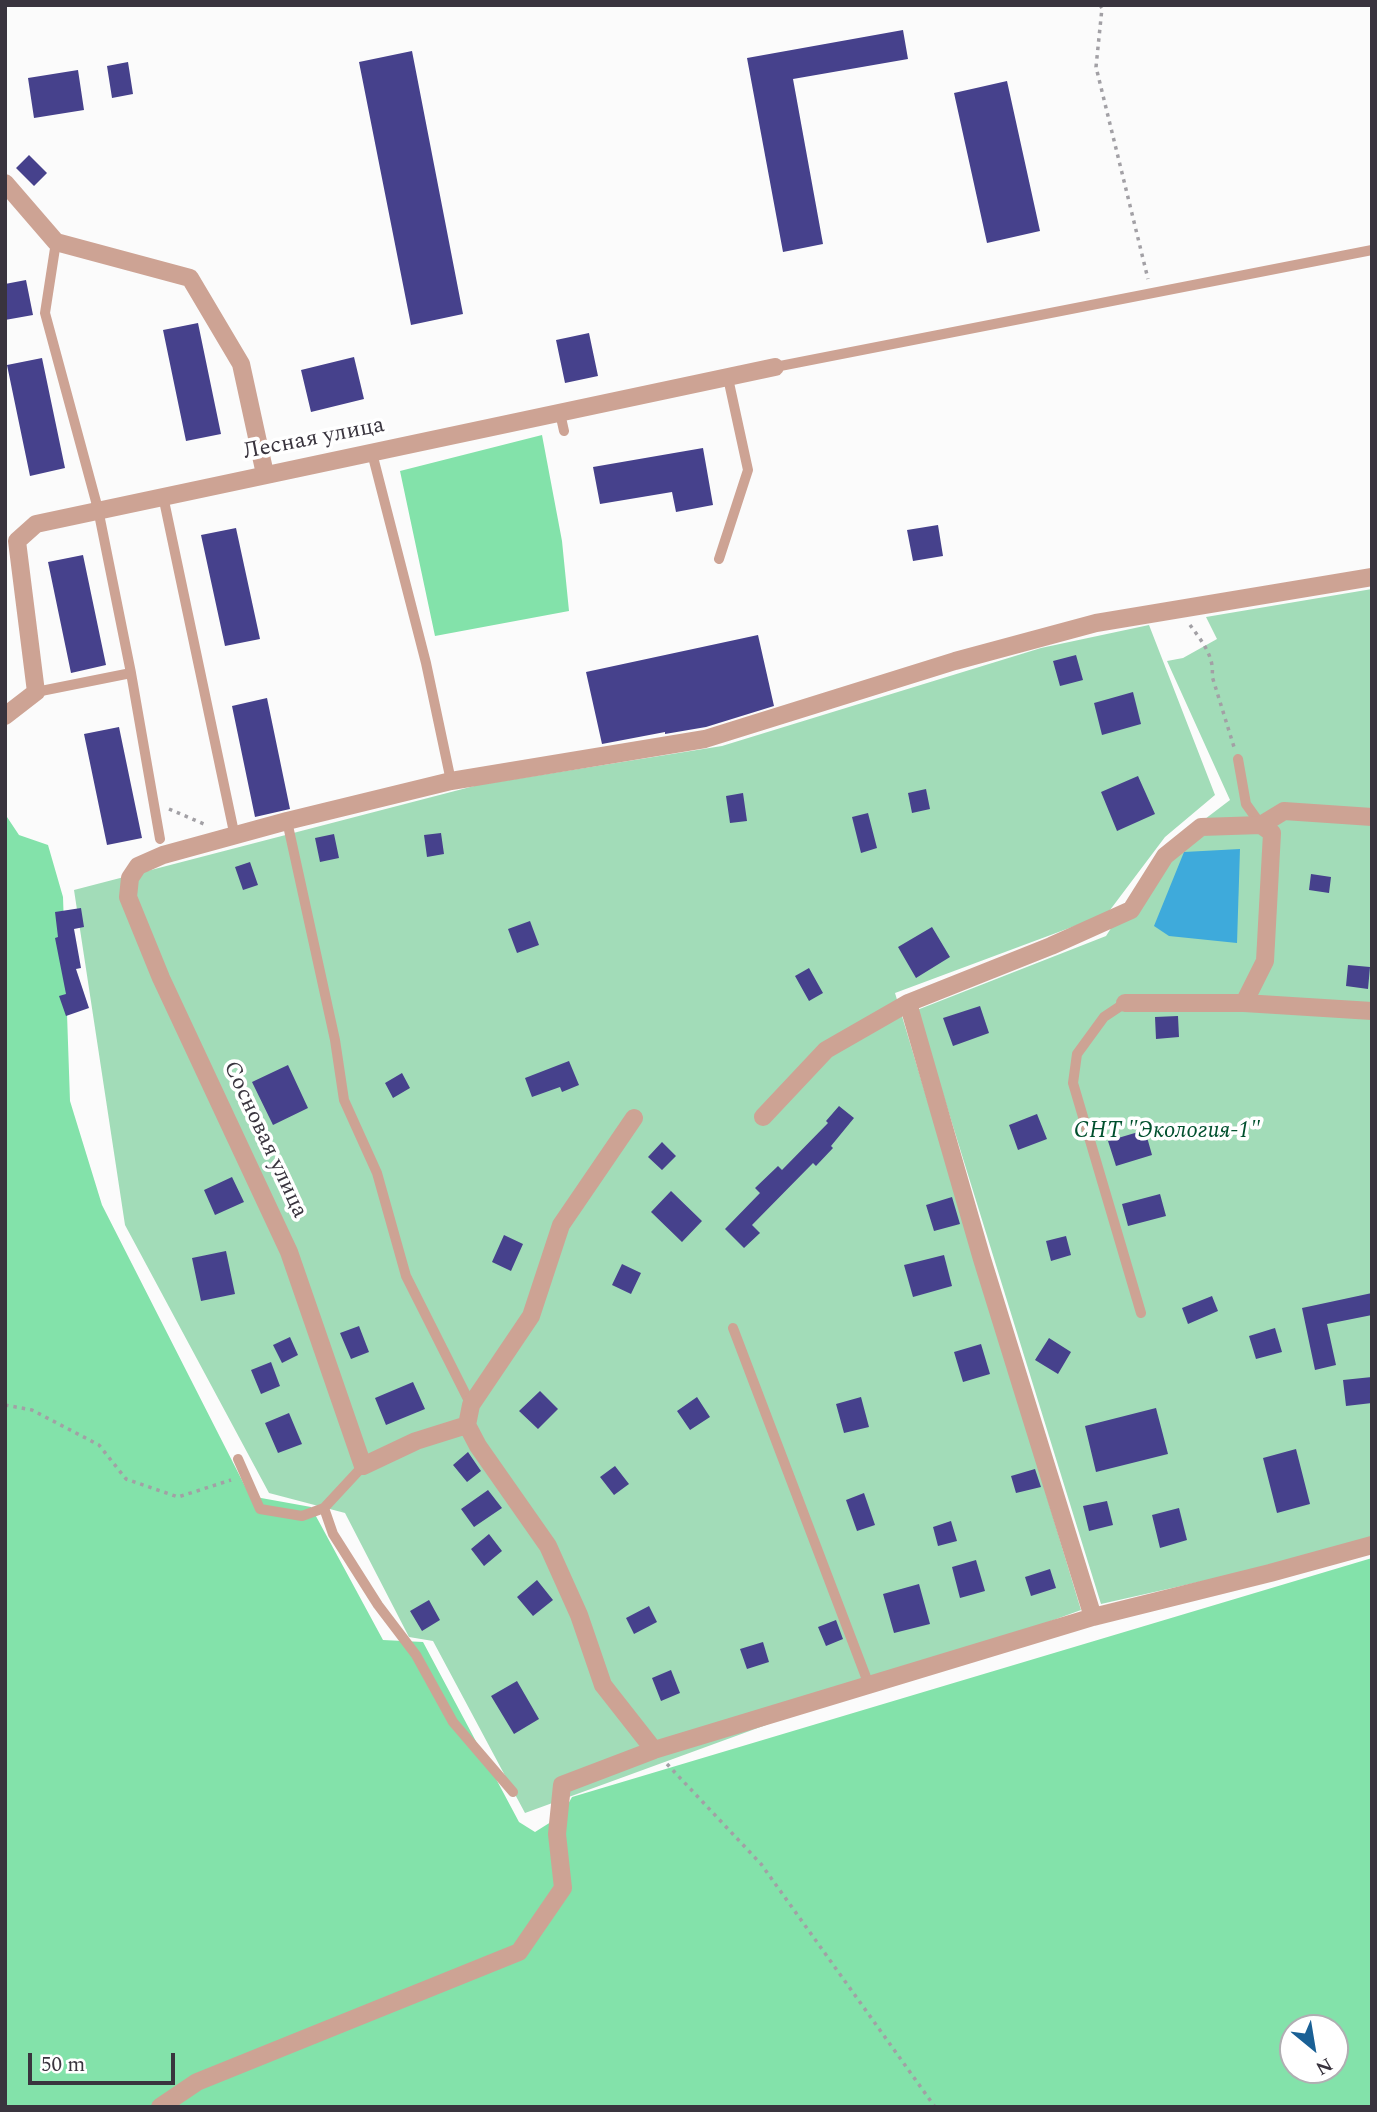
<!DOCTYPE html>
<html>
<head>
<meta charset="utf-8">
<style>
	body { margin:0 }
	#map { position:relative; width:1377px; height:2112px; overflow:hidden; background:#fbfbfb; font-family:Spectral,serif }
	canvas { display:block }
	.frame { position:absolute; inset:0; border:7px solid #39343e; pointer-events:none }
	.north { position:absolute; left:1279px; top:2014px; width:70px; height:70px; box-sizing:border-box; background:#fff; border:2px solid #b0aeb2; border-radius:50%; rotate:150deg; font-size:19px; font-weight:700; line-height:28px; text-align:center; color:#39343e }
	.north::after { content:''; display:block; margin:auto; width:24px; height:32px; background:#1a6095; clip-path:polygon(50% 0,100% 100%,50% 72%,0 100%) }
	.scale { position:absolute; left:28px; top:2053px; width:147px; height:32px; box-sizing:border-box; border:4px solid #39343e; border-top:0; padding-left:9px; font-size:21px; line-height:24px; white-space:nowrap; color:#39343e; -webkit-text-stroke:5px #fff; paint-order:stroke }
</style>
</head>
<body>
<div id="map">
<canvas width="1377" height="2112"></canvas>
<div class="frame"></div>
<div class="north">N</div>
<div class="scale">50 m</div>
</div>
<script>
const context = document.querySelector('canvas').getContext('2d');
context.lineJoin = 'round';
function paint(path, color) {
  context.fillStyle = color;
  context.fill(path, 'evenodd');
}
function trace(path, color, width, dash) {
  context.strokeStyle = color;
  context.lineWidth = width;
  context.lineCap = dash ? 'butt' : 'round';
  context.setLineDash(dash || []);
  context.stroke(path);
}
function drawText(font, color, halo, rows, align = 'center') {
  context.font = font + ' Spectral,serif';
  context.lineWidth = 7;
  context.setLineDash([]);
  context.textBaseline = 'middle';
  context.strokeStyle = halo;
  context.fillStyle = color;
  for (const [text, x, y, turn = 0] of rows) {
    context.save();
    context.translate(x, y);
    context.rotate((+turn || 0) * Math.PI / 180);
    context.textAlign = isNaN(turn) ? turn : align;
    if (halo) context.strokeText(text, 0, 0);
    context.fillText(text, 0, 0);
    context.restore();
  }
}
paint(new Path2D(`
	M1372,589V1543L1101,1604L917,1010L1106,936L1159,854L1230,800L1167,661L1183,658L1217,639L1206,617Z
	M1149,625L1215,795L1165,837L1107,914L895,993L1081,1610L525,1813L433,1641L409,1637L345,1513L269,1493L125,1225L74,890L478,785L722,746L1041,648Z`), '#a2dcb8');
paint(new Path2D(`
	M542,435L562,541L569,611L435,636L400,471Z
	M5,814L19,835L48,845L63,897L70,1101L102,1205L250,1496L311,1507L383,1640L423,1642L519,1822L535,1832L562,1815L572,1797L1372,1558V2107H5ZM1293,2028H1335V2070H1293Z`), '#83e2aa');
paint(new Path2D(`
	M1240,849L1237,943L1169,936L1154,926L1184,852Z`), '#3eaadb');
paint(new Path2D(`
	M903,30L908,59L793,79L823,244L783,252L747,58Z
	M412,51L463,314L411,325L359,62Z
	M128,62L133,94L112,98L107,66Z
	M78,70L84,110L34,118L28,78Z
	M1007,81L1040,231L987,243L954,93Z
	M29,155L47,173L34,186L16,168Z
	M26,280L33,315L5,320V284Z
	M198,323L221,434L186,441L163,330Z
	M589,333L598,376L565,383L556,340Z
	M354,357L364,399L311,412L301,370Z
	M42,358L65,468L30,476L7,365Z
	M703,448L713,505L676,512L672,492L600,504L593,467Z
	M938,525L943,556L913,561L907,530Z
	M236,528L260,639L225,646L201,535Z
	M83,555L106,665L71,673L48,562Z
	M758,635L774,706L706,727L665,734V732L602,744L586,672Z
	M1076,655L1083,680L1060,686L1053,661Z
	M1133,692L1141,724L1102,735L1094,703Z
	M267,698L290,809L255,817L232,706Z
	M119,727L142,838L107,845L84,734Z
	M1138,776L1155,814L1117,831L1101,792Z
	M926,789L930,809L912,813L908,793Z
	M743,793L747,821L730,823L726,796Z
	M868,813L877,848L861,853L852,817Z
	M441,833L444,854L427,857L424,835Z
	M334,834L339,858L320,862L315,838Z
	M250,862L258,885L243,890L235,867Z
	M1311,874L1331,877L1329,893L1309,890Z
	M81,908L84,927L74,929L81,968L76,969L89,1008L66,1016L59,996L66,994L55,938L58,937L55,912Z
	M530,921L539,945L517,953L508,929Z
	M932,927L950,957L916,978L898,947Z
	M1348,965L1370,967L1368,989L1346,986Z
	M809,968L823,993L809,1001L795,976Z
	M980,1006L989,1033L953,1046L943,1018Z
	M1178,1016L1179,1037L1156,1039L1155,1017Z
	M569,1061L579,1085L562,1092L560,1087L532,1097L525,1078Z
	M288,1065L308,1108L273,1125L252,1082Z
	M402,1073L410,1088L393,1098L385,1083Z
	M839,1106L854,1118L831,1146L833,1148L816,1166L813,1163L752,1225L760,1233L744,1248L725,1229L760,1193L755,1188L778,1166L782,1170L828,1123L826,1121Z
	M1037,1114L1047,1139L1018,1150L1009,1125Z
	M1145,1130L1152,1155L1116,1166L1108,1141Z
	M662,1142L676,1156L662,1170L648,1157Z
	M232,1177L244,1202L215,1215L204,1190Z
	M671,1191L702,1221L682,1242L651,1212Z
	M1160,1194L1166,1216L1128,1226L1122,1204Z
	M952,1197L960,1224L934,1231L926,1205Z
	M504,1235L523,1244L511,1271L492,1262Z
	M1066,1236L1071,1255L1051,1261L1046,1241Z
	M226,1251L235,1294L201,1301L192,1258Z
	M944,1255L952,1286L913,1297L904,1265Z
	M622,1264L641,1273L631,1294L612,1285Z
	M1372,1293V1315L1327,1324L1336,1365L1315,1370L1302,1308Z
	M1212,1296L1218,1311L1188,1324L1182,1308Z
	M359,1326L369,1352L351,1359L340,1333Z
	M1275,1328L1282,1352L1256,1359L1249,1336Z
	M290,1337L298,1355L282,1363L273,1345Z
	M1049,1338L1071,1352L1058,1374L1035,1360Z
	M981,1344L990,1374L963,1382L954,1352Z
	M271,1362L280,1386L261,1394L251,1370Z
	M1372,1377V1403L1346,1406L1343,1380Z
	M413,1382L425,1409L386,1425L375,1398Z
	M540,1391L558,1409L538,1429L519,1411Z
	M697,1397L710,1417L690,1430L677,1411Z
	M861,1397L869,1427L844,1433L836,1404Z
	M1156,1408L1168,1454L1096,1472L1085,1426Z
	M289,1413L302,1444L278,1453L265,1423Z
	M1296,1449L1310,1504L1277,1513L1263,1458Z
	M468,1452L481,1471L467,1482L453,1465Z
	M615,1466L629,1484L614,1495L600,1477Z
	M1035,1469L1041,1487L1016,1493L1011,1476Z
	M488,1490L502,1508L474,1527L461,1509Z
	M864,1493L875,1525L857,1531L846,1500Z
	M1107,1501L1113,1525L1089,1531L1083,1506Z
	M1179,1508L1187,1540L1160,1548L1152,1515Z
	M951,1521L957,1541L938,1546L933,1527Z
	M489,1534L502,1551L484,1566L471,1549Z
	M976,1560L985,1591L960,1598L952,1567Z
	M1050,1569L1056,1588L1031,1596L1025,1577Z
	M537,1580L553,1600L533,1616L517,1597Z
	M919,1584L930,1624L894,1633L883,1594Z
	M429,1600L440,1620L422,1631L410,1611Z
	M649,1606L657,1622L634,1634L626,1618Z
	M836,1620L843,1639L826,1646L818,1627Z
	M763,1642L769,1662L747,1669L740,1649Z
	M671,1670L680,1693L661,1701L652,1678Z
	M517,1681L539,1719L514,1734L491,1696Z`), '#46418c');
trace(new Path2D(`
	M1100,5L1102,8L1096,67L1148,279
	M1190,625C1201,640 1215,657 1212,676L1234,747
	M169,809L204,824
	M5,1405L32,1410L99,1445L126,1479L178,1497L231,1480
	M667,1764L761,1864L935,2107`), '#a2a0a5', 3.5, [3.5, 5]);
trace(new Path2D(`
	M56,242L45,313L98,509L131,673
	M775,367L1372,250
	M560,413L564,431
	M372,453L426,663L451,781
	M163,496L235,837
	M719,559L748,470L728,378
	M36,692L131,673L160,839
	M1238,759L1246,804L1261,825
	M287,821L335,1040L344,1100L377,1173L406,1276L471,1405
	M1125,1003L1104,1017L1077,1054L1073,1083L1141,1313
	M733,1328L869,1685
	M238,1459L260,1509L302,1516L324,1508
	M363,1466L324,1508L333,1534L378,1605L416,1655L453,1722L513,1792`), '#cda394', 10);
trace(new Path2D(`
	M5,183L56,242L190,278L241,364L265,474
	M5,716L36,692L17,541L36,524L775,367
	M1261,825L1284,811L1372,817
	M1125,1003H1244
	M763,1117L826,1050L908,1003
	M467,1425L471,1405L531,1316L561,1225L634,1118
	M1093,1617L982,1259L908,1003L1051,946L1131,910L1165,856L1201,827L1261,825L1272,833L1265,961L1244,1003L1372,1011
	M654,1750L603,1685L579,1615L548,1546L478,1446L467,1425L416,1441L363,1466L289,1252L161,978L128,897L130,878L138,866L163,855L287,821L451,781L705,739L955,661L1096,623L1372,577
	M160,2107L197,2082L519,1952L563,1888L557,1834L562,1785L654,1750L1093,1617L1270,1573L1372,1545`), '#cda394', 18);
drawText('23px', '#39343e', '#fff', [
	["Лесная улица",314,440,-11],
	["Сосновая улица",264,1140,65]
]);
drawText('italic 23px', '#01502e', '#fff', [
	["СНТ \"Экология-1\"",1167,1132]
]);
</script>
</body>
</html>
